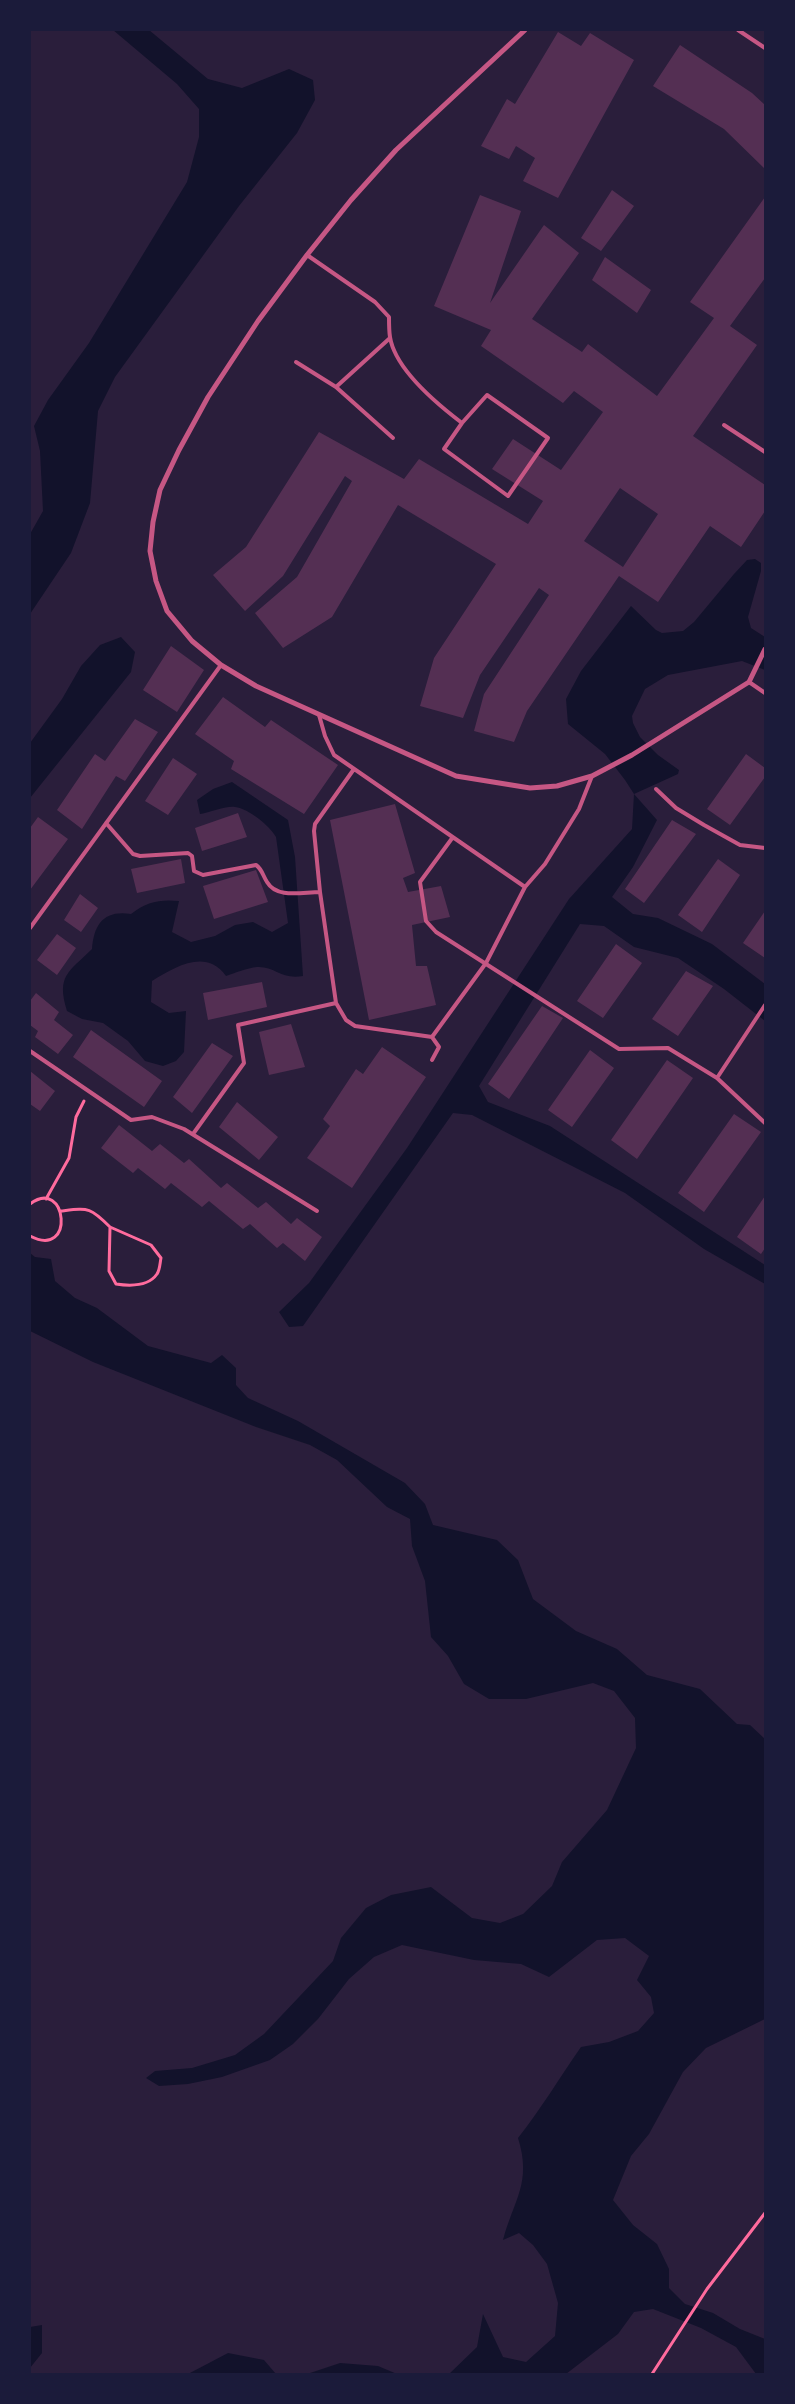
<!DOCTYPE html>
<html>
<head>
<meta charset="utf-8">
<style>
	body { margin:0 }
	#map { position:relative; width:795px; height:2404px; overflow:hidden; background:#1b1b3a; font-family:Mulish,sans-serif }
	canvas { display:block }
	.frame { position:absolute; inset:0; border:31px solid #1b1b3a; pointer-events:none }
</style>
</head>
<body>
<div id="map">
<canvas width="795" height="2404"></canvas>
<div class="frame"></div>
</div>
<script>
const context = document.querySelector('canvas').getContext('2d');
context.lineJoin = 'round';
function paint(path, color) {
  context.fillStyle = color;
  context.fill(path, 'evenodd');
}
function trace(path, color, width, dash) {
  context.strokeStyle = color;
  context.lineWidth = width;
  context.lineCap = dash ? 'butt' : 'round';
  context.setLineDash(dash || []);
  context.stroke(path);
}
paint(new Path2D(`
	M30,30H765V2374H30Z`), '#2a1e3b');
paint(new Path2D(`
	M113,30H149L208,79L242,88L289,69L313,80L315,100L297,133L239,206L115,377L98,411L90,503L71,553L30,614V534L43,511L40,451L34,426L48,400L89,343L187,182L199,137V109L177,84Z
	M755,559L761,563V571L748,617L751,628L765,637V670L742,661L668,675L645,689L632,716L633,723L640,737L658,755L679,770L678,774L634,794L657,820L633,867L612,897L633,914L658,918L712,944L765,984V1021L724,989L678,958L634,947L604,926L580,924L479,1086L488,1102L550,1126L765,1265V1284L704,1249L625,1193L472,1115L453,1113L303,1326L289,1327L279,1312L309,1283L407,1148L569,899L632,829L634,794L625,780L605,754L568,724L566,699L581,671L631,606L656,630L662,633L683,631L694,622L734,574L747,560Z
	M121,637L135,652L131,672L30,798V743L62,699L81,666L100,645Z
	M232,782L288,820L295,857L303,976C281,980 275,966 257,967C247,968 235,973 226,976C206,948 175,967 152,981L151,1002L169,1013L186,1011L184,1052L176,1061L163,1066L145,1061L128,1041L103,1023L82,1019L67,1011C56,975 69,972 92,949C94,924 104,910 131,914C146,902 160,899 179,901L172,932L191,942L215,936L235,925L253,922L272,932L288,923L276,837C269,825 249,809 235,807C228,805 208,813 200,814L197,800L213,789Z
	M30,1253L35,1257L51,1259L55,1281L75,1298L97,1308L148,1346L211,1363L222,1355L236,1368V1385L248,1398L298,1421L405,1483L425,1504L433,1525L497,1540L518,1560L533,1599L576,1631L617,1649L647,1675L700,1689L737,1724L750,1725L765,1739V2019L706,2048L683,2072L649,2134L631,2156L613,2200L633,2225L657,2244L669,2269V2288L685,2304L713,2313L740,2329L765,2339V2374H756L736,2347L701,2328L653,2309L634,2312L618,2334L566,2374H449L477,2347L483,2314L503,2357L526,2362L555,2336L558,2303L547,2264L533,2245L519,2233L503,2240C514,2199 532,2183 518,2138C541,2109 560,2077 581,2047L609,2042L638,2031L654,2013L651,1997L637,1980L649,1956L625,1938L597,1940L549,1977L521,1964L474,1960L402,1945L374,1957L349,1979L318,2019L293,2044L270,2060L222,2077L188,2084L159,2086L146,2078L155,2071L192,2068L235,2055L264,2034L333,1961L341,1938L366,1908L391,1895L431,1887L472,1918L500,1923L523,1914L552,1886L562,1862L607,1810L636,1748L635,1718L614,1691L593,1683L526,1699H489L464,1684L448,1656L431,1637L425,1581L412,1546L410,1519L387,1507L337,1460L310,1445L256,1427L93,1362L30,1331Z
	M42,2325V2353L30,2368V2327Z
	M228,2353L264,2360L276,2374H188Z
	M340,2363L378,2366L397,2374H307Z`), '#12122b');
paint(new Path2D(`
	M558,32L581,46L590,33L634,60L558,198L523,181L535,158L516,146L509,159L481,146L507,99L515,104Z
	M680,45L752,93L765,105V169L724,129L653,86Z
	M612,190L634,206L601,251L581,238Z
	M480,195L521,211L490,303L544,225L579,253L532,319L582,352L588,344L657,396L714,318L690,302L765,197V278L730,326L757,345L693,436L765,485V511L741,547L710,526L658,602L619,576L527,711L514,742L474,731L484,694L549,595L539,588L480,675L463,718L420,706L434,658L496,564L398,505L332,617L283,648L255,613L297,577L352,481L345,476L283,576L245,611L213,575L246,547L319,432L404,479L419,459L528,524L543,501L492,469L513,439L561,470L603,412L574,391L563,403L481,346L491,330L434,306ZM620,488L658,514L623,567L584,541Z
	M605,257L651,290L637,313L592,280Z
	M171,646L204,670L177,712L143,690Z
	M223,697L265,727L271,720L338,765L304,814L231,769L234,761L195,734Z
	M135,719L158,732L125,781L116,776L82,829L57,810L95,754L105,761Z
	M746,754L765,768V777L730,825L707,809Z
	M173,758L197,774L168,815L145,801Z
	M395,804L415,873L403,878L408,892L441,886L450,917L412,925L416,966H427L436,1005L369,1020L330,820Z
	M238,813L247,837L202,851L195,828Z
	M38,817L68,839L30,890V828Z
	M672,820L696,834L644,903L625,889Z
	M181,859L185,883L137,893L131,869Z
	M718,859L740,875L702,932L678,915Z
	M256,870L268,902L214,919L203,886Z
	M80,894L98,908L81,932L64,920Z
	M765,911V958L743,943Z
	M57,934L76,948L57,975L37,960Z
	M616,944L642,963L603,1018L577,1001Z
	M686,971L713,986L678,1036L652,1019Z
	M262,982L267,1007L208,1020L203,993Z
	M36,993L59,1012L54,1020L73,1035L58,1054L35,1037L38,1031L30,1025V1001Z
	M542,1006L563,1018L509,1099L488,1084Z
	M291,1024L305,1067L269,1075L259,1032Z
	M91,1030L162,1081L144,1107L73,1057Z
	M212,1043L233,1056L192,1113L173,1097Z
	M382,1047L426,1077L352,1188L307,1158L330,1126L323,1119L356,1069L363,1074Z
	M590,1050L614,1068L572,1127L548,1110Z
	M667,1060L693,1078L637,1159L611,1140Z
	M30,1071L55,1091L40,1111L30,1104Z
	M237,1102L278,1137L259,1160L219,1127Z
	M734,1114L761,1132L704,1212L678,1193Z
	M119,1125L152,1151L160,1144L184,1163L189,1159L221,1188L227,1183L258,1208L266,1202L291,1224L297,1218L322,1237L305,1261L283,1243L277,1248L250,1224L243,1229L209,1201L202,1207L171,1183L165,1189L138,1168L133,1173L101,1148Z
	M765,1196V1248L761,1254L737,1237Z`), '#542f53');
trace(new Path2D(`
	M46,1199L69,1158L76,1117L84,1101
	M30,1204C67,1176 76,1260 30,1236
	M61,1211C89,1208 90,1207 110,1227L109,1271L116,1284C129,1286 148,1287 157,1274C160,1270 160,1262 161,1258L151,1245L110,1227
	M652,2374L707,2289L765,2213`), '#ff6b9d', 3);
trace(new Path2D(`
	M738,30L765,48
	M307,255L375,302L389,317C389,324 389,331 390,337C395,369 437,404 462,423
	M296,362L336,387L393,438
	M336,387L390,338
	M487,395L548,438L508,496L444,449L462,423Z
	M724,425L765,452
	M749,682L765,693
	M319,715L325,736L334,755L525,887
	M656,789L676,808L704,825L740,845L765,848
	M106,823L133,854L140,856L188,853L192,856L194,871L203,875L256,865C262,869 263,876 267,882C277,899 302,892 320,892L336,1003L238,1025L244,1063L193,1134
	M453,837L420,882L426,921L436,932L619,1049L668,1048L717,1078L765,1123
	M320,892L314,831L315,824L354,769
	M30,928L221,665
	M336,1003L346,1020L355,1026L432,1037
	M30,1051L131,1120L152,1117L184,1129L317,1211
	M432,1060L439,1047L432,1037L486,963L525,887L545,864L579,809L592,776
	M717,1078L765,1005`), '#c65784', 4);
trace(new Path2D(`
	M525,30L396,150L351,200L307,255L258,321L208,397L179,450L160,490L153,522L150,551L156,581L167,611L192,641L221,665L256,686L456,776L530,788L557,786L592,776L632,755L749,682L765,649`), '#c65784', 5);
</script>
</body>
</html>
